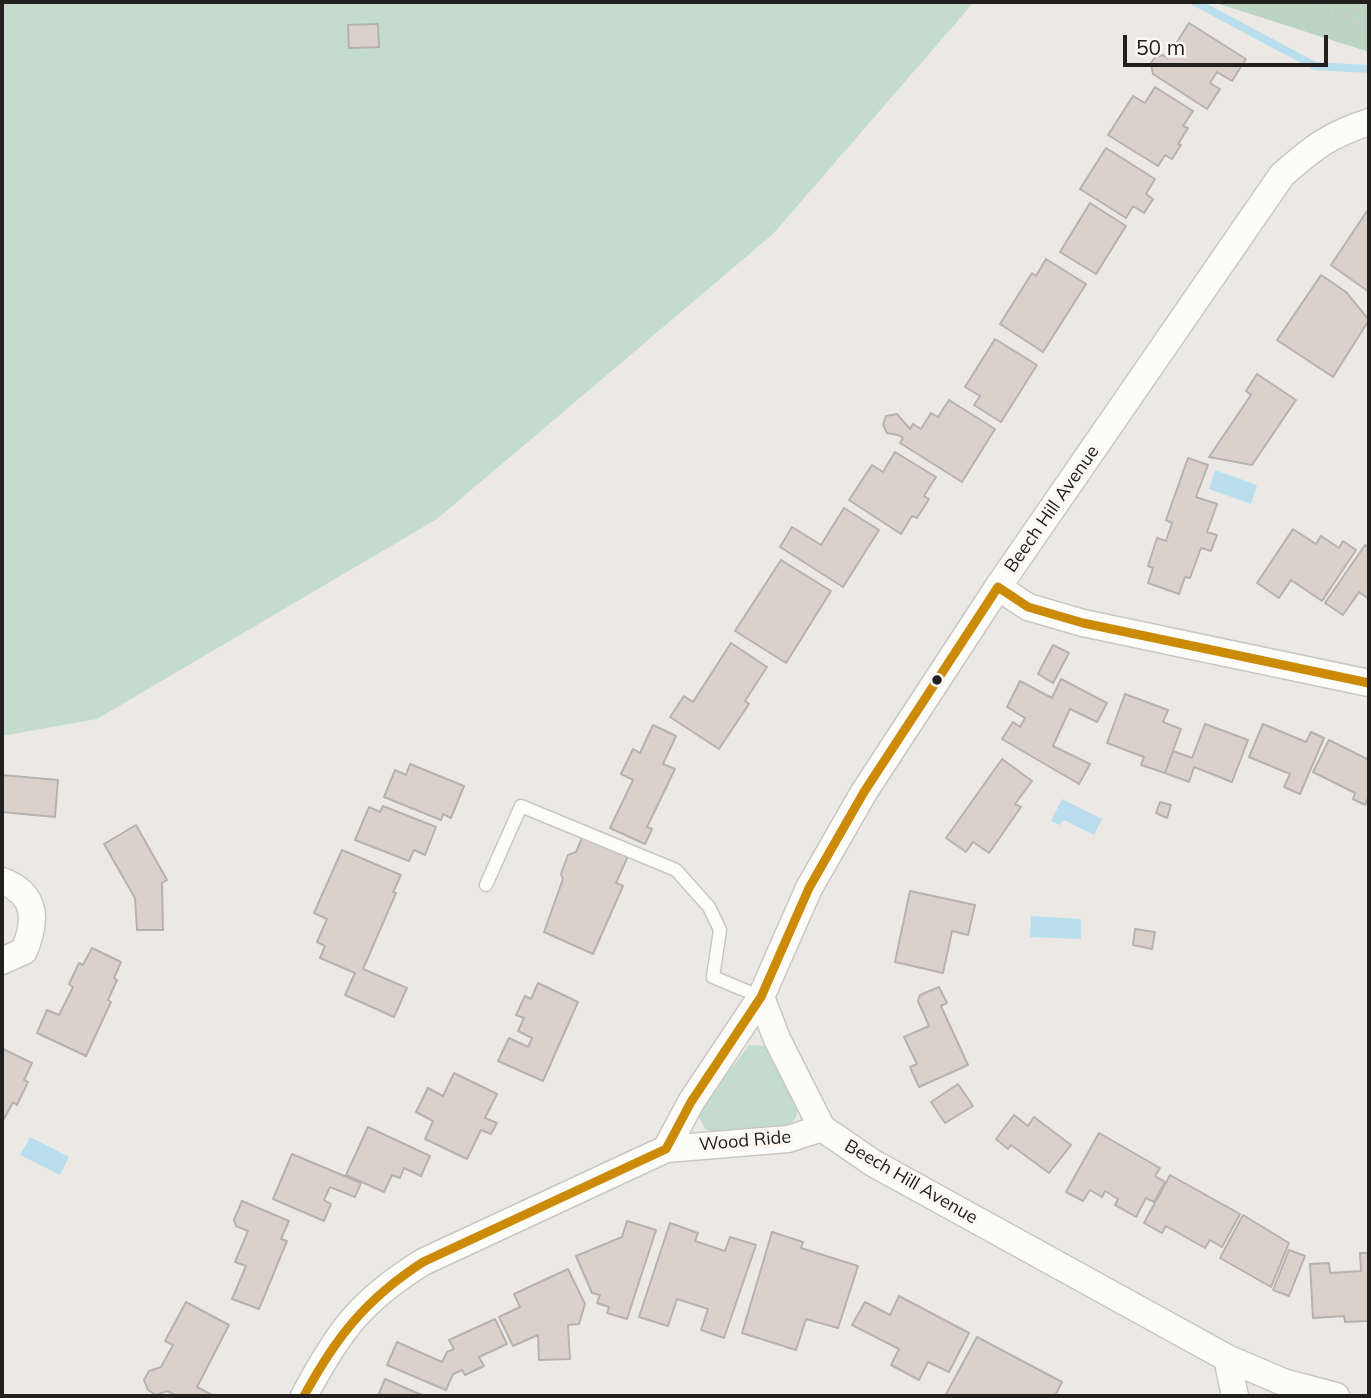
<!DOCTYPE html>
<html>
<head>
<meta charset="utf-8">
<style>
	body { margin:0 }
	#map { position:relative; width:1371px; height:1398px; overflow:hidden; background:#ece9e5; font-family:Mulish,sans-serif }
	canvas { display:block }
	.frame { position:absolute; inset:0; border:4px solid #22201e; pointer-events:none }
	.scale { position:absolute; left:1123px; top:35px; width:205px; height:32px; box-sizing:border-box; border:4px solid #22201e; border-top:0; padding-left:9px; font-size:21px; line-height:24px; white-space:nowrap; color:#22201e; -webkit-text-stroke:5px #fcf7f0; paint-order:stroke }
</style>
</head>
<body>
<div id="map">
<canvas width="1371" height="1398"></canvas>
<div class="frame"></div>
<div class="scale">50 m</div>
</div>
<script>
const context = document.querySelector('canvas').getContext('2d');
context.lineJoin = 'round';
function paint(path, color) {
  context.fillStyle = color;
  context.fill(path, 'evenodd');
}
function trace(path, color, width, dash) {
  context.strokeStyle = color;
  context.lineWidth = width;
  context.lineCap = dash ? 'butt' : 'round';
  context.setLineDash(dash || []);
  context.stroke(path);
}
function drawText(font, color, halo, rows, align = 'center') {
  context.font = font + ' Mulish,sans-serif';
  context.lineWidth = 6;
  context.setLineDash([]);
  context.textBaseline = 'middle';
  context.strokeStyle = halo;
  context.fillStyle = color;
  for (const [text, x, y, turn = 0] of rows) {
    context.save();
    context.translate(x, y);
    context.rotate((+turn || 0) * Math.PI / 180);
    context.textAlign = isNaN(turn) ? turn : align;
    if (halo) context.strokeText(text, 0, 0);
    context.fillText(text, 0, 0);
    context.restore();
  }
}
paint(new Path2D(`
	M2,2H974L773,234L437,519L97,719L2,736Z
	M749,1045L765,1046L771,1054L798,1109C797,1120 791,1125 781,1128L712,1132L705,1129L699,1117L701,1108Z`), '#c4dccb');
paint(new Path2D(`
	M1213,2H1369V52Z`), '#bcd5c3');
paint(new Path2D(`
	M1215,470L1257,485L1251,504L1209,489Z
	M1062,799L1102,819L1094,835L1064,820L1060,825L1051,821Z
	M1031,916L1081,919V939L1030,937Z
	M30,1137L69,1157L60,1175L20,1155Z`), '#b9dfee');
trace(new Path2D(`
	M1195,2L1315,66L1369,69`), '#b9dfee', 8);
const building = new Path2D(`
	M1189,23L1246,59L1232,81L1217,72L1210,83L1220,89L1207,109L1153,74L1151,63L1155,57L1163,55L1167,58Z
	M378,24L379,47L349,48L348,25Z
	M1155,87L1193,111L1183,126L1188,128L1178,144L1181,145L1172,159L1165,155L1158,166L1108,135L1133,96L1145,103Z
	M1106,148L1155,179L1146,194L1153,199L1144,213L1133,206L1126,218L1080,189Z
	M1090,203L1126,226L1096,274L1060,252Z
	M1367,211L1369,213V292L1331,265Z
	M1046,259L1086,284L1043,352L1000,324L1032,273L1036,276Z
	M1321,275L1346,292L1369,320L1333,377L1277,340Z
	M995,339L1037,365L1001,422L974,405L980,396L965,387Z
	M1257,374L1296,400L1252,465L1209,457L1251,395L1246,391Z
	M949,400L995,429L962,482L900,443L903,438L898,435L887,433L883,425L886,416L897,414L910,429L913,424L921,429L931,413L938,417Z
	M895,452L936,477L924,496L929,499L917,518L912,516L901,534L849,500L872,465L883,472Z
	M1188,458L1208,465L1196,497L1217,504L1207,532L1217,535L1211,551L1201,548L1190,578L1185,577L1179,594L1148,583L1153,568L1148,566L1157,538L1166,541L1172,523L1166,520Z
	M844,508L879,530L843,587L780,547L792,527L821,545Z
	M1293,529L1316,544L1321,536L1339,548L1343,541L1356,550L1322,601L1291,580L1279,598L1257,583Z
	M1365,545L1369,548V599L1359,592L1343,615L1325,603Z
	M781,560L831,591L786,663L735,631Z
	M731,643L767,667L745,701L749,704L719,749L670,717L684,696L693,702Z
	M1053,645L1069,653L1053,683L1038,674Z
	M1061,679L1107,703L1097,722L1070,709L1053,746L1090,764L1079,784L1002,739L1013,722L1020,727L1025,718L1007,707L1020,681L1052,698Z
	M1125,694L1168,710L1163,722L1181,729L1165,773L1141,765L1144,757L1107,743Z
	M1205,724L1248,740L1232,782L1194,767L1189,782L1165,773L1173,751L1192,758Z
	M1263,724L1306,742L1311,732L1324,738L1300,794L1284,787L1290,774L1249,757Z
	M653,725L676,736L663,764L675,769L647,827L652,829L645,844L610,828L633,780L621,774L633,749L640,753Z
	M1329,740L1369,760V796L1365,805L1353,799L1355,793L1313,772Z
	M1002,759L1032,781L1015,804L1021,807L989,853L973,842L966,852L946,838Z
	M410,764L464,786L451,818L443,814L441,820L384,797L395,770L406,775Z
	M2,775L58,780L55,817L2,812Z
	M1160,802L1171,805L1167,818L1156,813Z
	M383,806L436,827L425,855L414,850L409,861L355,840L369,807L380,812Z
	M136,825L167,880L162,883L163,930H137L135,898L104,844Z
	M583,836L628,856L616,883L623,886L593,954L544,932L563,879L561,874L568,855L576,852Z
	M342,850L401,875L393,892L396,893L363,969L407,988L394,1017L345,995L355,973L320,958L325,946L317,942L327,919L314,913Z
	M910,891L975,905L968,935L952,931L943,973L895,962Z
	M1135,929L1155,932L1152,949L1133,945Z
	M92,948L121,962L114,978L117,980L108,1000L111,1002L86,1056L37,1033L47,1010L59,1015L73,987L69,984L79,963L83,965Z
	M538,983L578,1002L543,1081L498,1061L509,1038L528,1047L532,1038L518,1031L524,1018L516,1015L525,996L531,999Z
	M939,987L947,1003L941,1006L968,1065L919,1087L910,1067L917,1064L904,1037L929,1026L918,1001L920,995Z
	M3,1049L32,1063L24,1080L28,1082L17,1105L13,1102L4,1119L2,1118Z
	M454,1073L497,1094L485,1118L497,1123L491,1134L481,1130L467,1159L425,1139L433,1121L416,1112L428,1088L443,1096Z
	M958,1084L973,1106L945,1123L931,1102Z
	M1014,1115L1028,1126L1034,1117L1071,1145L1049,1173L1011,1145L1008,1149L996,1139Z
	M368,1127L430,1156L421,1176L404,1168L400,1178L392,1175L384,1192L346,1175Z
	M1099,1133L1160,1168L1155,1176L1165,1182L1154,1202L1146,1198L1136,1217L1115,1205L1118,1199L1105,1191L1102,1197L1090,1190L1083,1201L1066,1192Z
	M292,1154L361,1183L355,1197L330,1187L324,1200L331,1204L324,1221L273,1199Z
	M1170,1175L1240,1214L1222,1247L1210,1240L1205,1248L1166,1226L1162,1233L1144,1223Z
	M242,1201L289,1221L281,1239L287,1241L259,1309L232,1299L246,1266L235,1262L248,1231L236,1226L234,1220Z
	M1243,1215L1289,1243L1271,1287L1220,1258Z
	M627,1221L656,1230L627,1319L607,1313L609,1307L597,1303L600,1295L592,1293L576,1256L622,1237Z
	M670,1223L698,1233L695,1241L725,1251L730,1237L756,1245L724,1338L701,1330L708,1309L677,1299L668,1326L639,1317Z
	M772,1232L803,1242L801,1248L858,1266L838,1328L806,1319L796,1350L742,1333Z
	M1289,1250L1305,1256L1289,1296L1273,1290Z
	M1360,1253H1369L1368,1321L1345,1322L1344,1316L1313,1318L1310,1264L1329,1263L1330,1273L1361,1271Z
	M568,1269L585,1304L579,1324L568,1325L570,1359L539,1360L538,1335L513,1346L499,1317L520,1307L514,1294Z
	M899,1296L969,1333L949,1372L928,1362L919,1380L891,1365L899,1349L852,1325L865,1302L890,1315Z
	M186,1302L229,1325L197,1387L214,1396H177L167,1391L156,1395L148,1390L144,1380L149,1371L161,1367L173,1345L165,1341Z
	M495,1319L507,1344L479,1357L484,1366L465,1375L462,1370L453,1374L446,1390L387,1365L397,1342L442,1362L447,1352L454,1349L449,1340Z
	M977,1337L1062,1382L1055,1396H945Z
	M385,1379L424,1396H378Z`);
paint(building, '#dcd0cb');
trace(building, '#b5b2b0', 2);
const lane = new Path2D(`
	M486,885L521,806L676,870L709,907L720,930L713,977L761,997`);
const street = new Path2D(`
	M998,587L1028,607L1083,623L1369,683
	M2,881C37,894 37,920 24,951L2,961
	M761,997L777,1039L822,1128L873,1163L1227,1358L1235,1396
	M666,1149L691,1102L761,997L809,888L864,792L998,587L1282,175C1314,147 1329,135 1369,122
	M1227,1358L1283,1382L1336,1396
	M304,1396C338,1332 360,1301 423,1262L666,1149L788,1139L822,1128`);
trace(lane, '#c9c7c4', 15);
trace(street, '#c9c7c4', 29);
trace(new Path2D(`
	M1319,2L1369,28`), '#cfcfcd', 4.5, [2, 5]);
trace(lane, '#fcfcfb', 12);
trace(street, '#fcfcfb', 26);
trace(new Path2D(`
	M304,1396C336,1337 366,1299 423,1262L666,1149L691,1102L761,997L809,888L864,792L998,587L1028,607L1083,623L1369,683`), '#cc8b06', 9);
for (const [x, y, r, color] of [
	[937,680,6,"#22201e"]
]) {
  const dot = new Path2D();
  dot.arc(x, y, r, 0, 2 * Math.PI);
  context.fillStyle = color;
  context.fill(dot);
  trace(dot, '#fcf7f0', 2.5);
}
drawText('18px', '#22201e', '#fcf7f0', [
	["Beech Hill Avenue",1052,509,-55],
	["Wood Ride",745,1141,-5],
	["Beech Hill Avenue",911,1182,30]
]);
</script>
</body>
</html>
